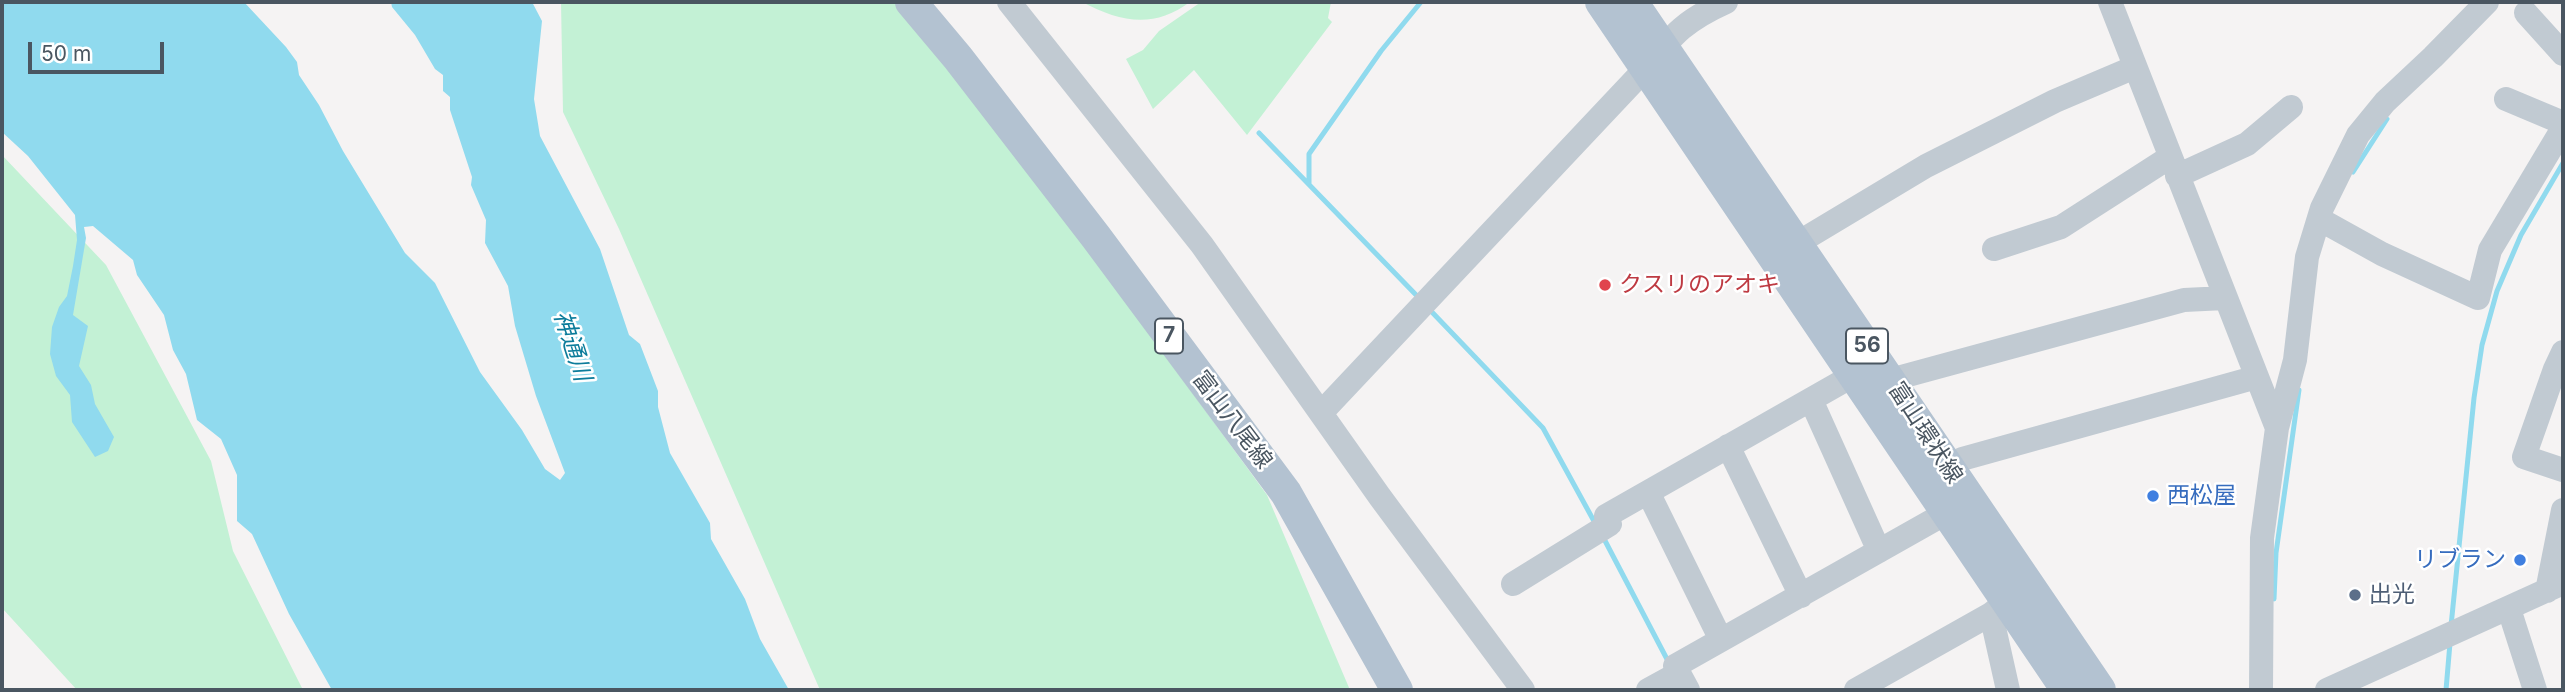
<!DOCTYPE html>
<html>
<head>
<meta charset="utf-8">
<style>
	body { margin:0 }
	#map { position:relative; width:2565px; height:692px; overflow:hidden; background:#f5f3f3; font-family:Inter,sans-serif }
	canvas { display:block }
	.frame { position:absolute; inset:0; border:4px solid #4a5661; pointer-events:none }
	.scale { position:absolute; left:28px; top:42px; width:136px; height:32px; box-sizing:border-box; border:4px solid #4a5661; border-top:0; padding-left:9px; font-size:21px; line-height:24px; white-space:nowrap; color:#4a5661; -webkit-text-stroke:5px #fff; paint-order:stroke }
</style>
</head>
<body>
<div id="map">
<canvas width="2565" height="692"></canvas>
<div class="frame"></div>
<div class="scale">50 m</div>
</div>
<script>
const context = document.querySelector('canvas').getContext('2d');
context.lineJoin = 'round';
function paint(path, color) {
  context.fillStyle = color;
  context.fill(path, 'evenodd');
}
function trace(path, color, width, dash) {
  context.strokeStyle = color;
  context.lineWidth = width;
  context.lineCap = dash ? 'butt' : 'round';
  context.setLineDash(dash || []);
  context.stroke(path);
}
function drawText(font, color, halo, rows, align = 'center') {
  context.font = font + ' Inter,"Noto Sans JP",sans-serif';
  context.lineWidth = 5;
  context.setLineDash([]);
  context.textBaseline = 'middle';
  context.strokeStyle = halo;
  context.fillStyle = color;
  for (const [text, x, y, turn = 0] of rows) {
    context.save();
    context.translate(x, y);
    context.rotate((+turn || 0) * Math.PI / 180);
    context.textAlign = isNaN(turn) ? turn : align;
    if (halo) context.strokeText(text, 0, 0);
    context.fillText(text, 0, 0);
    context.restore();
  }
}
paint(new Path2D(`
	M561,2H899L961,76L1267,495L1350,690H820L619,229L563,112Z
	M1082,2H1190C1154,29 1120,22 1082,2Z
	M1201,2H1331L1328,18L1332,22L1247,135L1194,70L1153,109L1126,59L1143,50L1159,31Z
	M2,155L106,265L211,461L233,551L303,690H77L2,608Z`), '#c3f1d5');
paint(new Path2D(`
	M2,2H244L286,47L297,62L299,75L319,105L343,151L405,253L435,283L480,372L522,430L545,469L560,480L565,473L536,396L515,326L508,286L485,243L486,220L471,185L472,177L450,110V97L443,91V75L435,69L415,35L392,7L391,2H532L542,21L534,99L540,136L600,249L629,335L640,344L658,391V407L670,453L710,523L711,539L745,599L760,639L789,690H332L289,614L252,534L237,521V475L221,439L197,420L186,374L173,350L164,315L137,275L133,260L93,226L84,227L86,238L73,315L88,326L79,366L91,385L95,404L114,437L108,451L95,457L72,422L70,395L56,376L50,354L52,327L59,307L67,296L73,266L77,240L75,215L28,156L2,132Z`), '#90daee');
trace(new Path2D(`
	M1259,133L1420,299
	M2353,172L2387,119
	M1309,184V154L1381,51L1421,2
	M1429,309L1543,428L1595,523
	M1602,535L1669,663
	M2274,599L2276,553L2299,390
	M2451,626L2474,398L2482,345L2497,291L2521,235L2563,163
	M2446,690L2450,643`), '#90daee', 5);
trace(new Path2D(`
	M1009,2L1202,245L1380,497L1523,690
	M2110,2L2277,428
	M2526,13L2563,54
	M2506,99L2563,123
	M2177,176L2247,144L2291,107
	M2319,219L2382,254L2478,298L2490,250L2563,128
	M1994,249L2061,227L2170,157
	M1781,253L1926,166L2055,101L2135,67
	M2563,352L2555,369L2524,457L2563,470
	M1890,380L2184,300L2225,298
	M1811,400L1879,551
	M1321,413L1647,67C1674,33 1686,20 1726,2
	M1728,446L1801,596
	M1947,467L1962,459L2257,377
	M1648,492L1721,640
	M1513,584L1610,524L1606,516L1868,367
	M2547,591L2563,510
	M2509,609L2535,690
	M1991,614L2008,690
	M1648,690L1679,673
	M1688,690L1675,666L1962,504
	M1856,690L1991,614L2019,591
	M2261,690L2262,538L2277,428L2295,360L2307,257L2322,208L2358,135L2385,102L2433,57L2487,2
	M2327,690L2563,583`), '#c1cad2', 24);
trace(new Path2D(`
	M911,2L958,58L1096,237L1286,493L1397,690
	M1601,2L2067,690
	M1632,2L2100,690`), '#b3c2d1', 32);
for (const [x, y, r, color] of [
	[1605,285,7,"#e0444e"],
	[2153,496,7,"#3f7fe0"],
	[2520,560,7,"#3f7fe0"],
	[2355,595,7,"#5c6f8a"]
]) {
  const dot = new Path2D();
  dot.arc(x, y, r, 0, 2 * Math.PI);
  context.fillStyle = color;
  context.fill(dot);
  trace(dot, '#fff', 2.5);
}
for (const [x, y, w] of [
	[1169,336,28],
	[1867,346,42]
]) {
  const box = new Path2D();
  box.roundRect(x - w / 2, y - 17.5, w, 35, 5);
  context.fillStyle = '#fff';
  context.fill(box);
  trace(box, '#4a5661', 2);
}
drawText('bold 21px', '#4a5661', null, [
	["7",1169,336],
	["56",1867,346]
]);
drawText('23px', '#be3a42', '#fff', [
	["クスリのアオキ",1619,285]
], 'left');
drawText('23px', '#4a5661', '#fff', [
	["富山八尾線",1232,420,53],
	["富山環状線",1925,433,57]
]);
drawText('23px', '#366cbe', '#fff', [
	["西松屋",2167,496],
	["リブラン",2506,560,"right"]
], 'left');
drawText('23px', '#4e5e75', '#fff', [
	["出光",2369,595]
], 'left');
drawText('italic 24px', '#0c7c9b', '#fff', [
	["神通川",572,346,72]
]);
</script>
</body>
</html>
